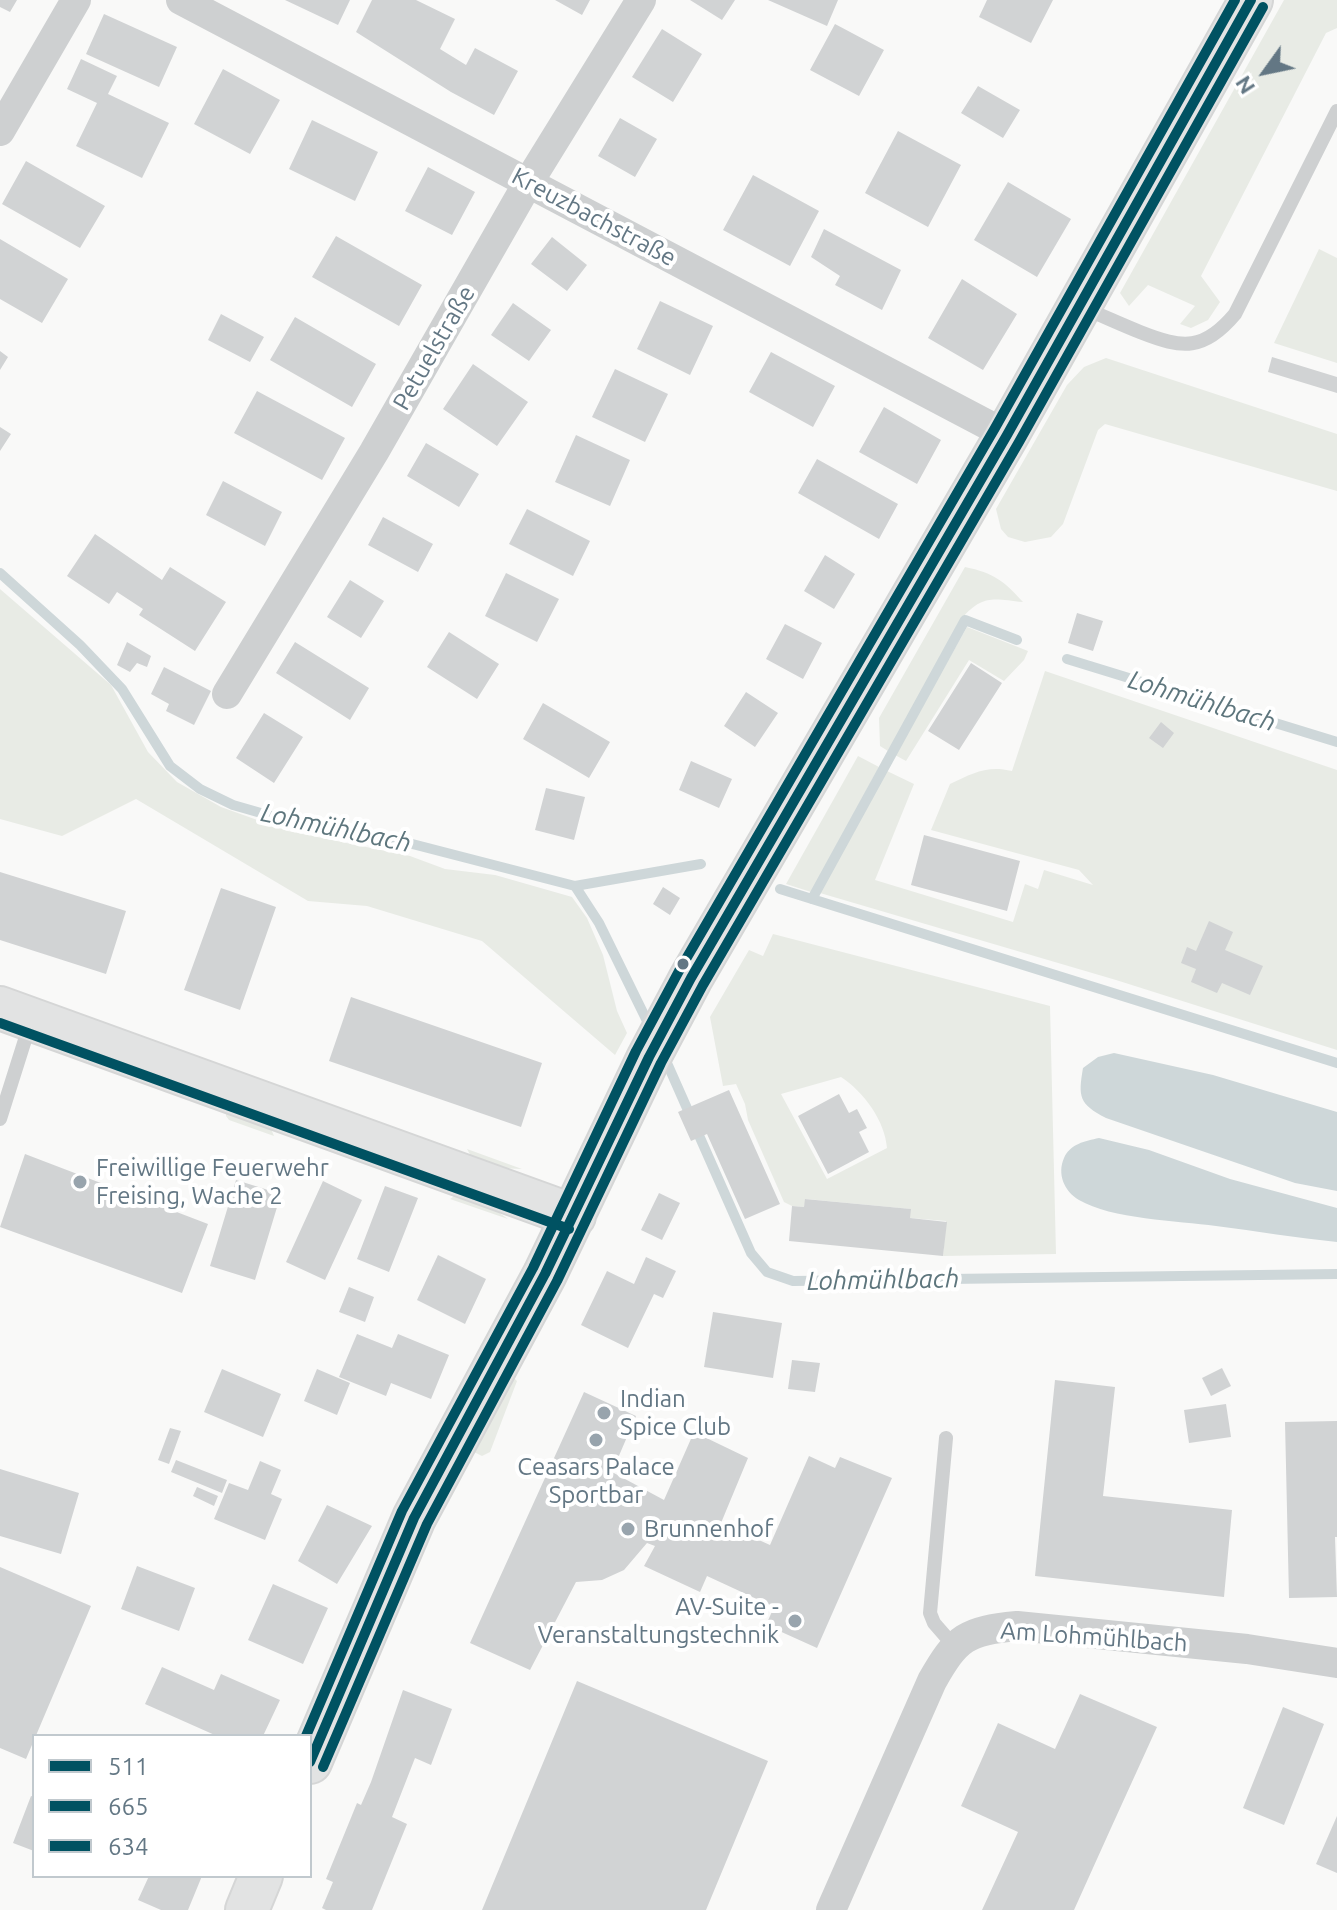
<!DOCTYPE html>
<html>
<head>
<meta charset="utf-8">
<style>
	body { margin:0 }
	#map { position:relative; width:1337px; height:1910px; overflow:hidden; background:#f9f9f8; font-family:Ubuntu,sans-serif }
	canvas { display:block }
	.legend { position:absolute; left:32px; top:1734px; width:280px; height:144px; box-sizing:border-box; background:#fff; border:2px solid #c1c9ce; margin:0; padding:10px 14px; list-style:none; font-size:24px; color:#637784 }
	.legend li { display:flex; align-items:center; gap:16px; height:40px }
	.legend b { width:40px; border:2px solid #c1c9ce }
	.north { position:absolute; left:1225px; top:32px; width:80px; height:80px; -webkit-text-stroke:6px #fff; paint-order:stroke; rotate:237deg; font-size:22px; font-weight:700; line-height:32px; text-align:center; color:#637784 }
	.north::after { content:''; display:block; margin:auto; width:28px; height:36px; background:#637784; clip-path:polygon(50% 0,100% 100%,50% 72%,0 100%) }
</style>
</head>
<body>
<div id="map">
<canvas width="1337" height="1910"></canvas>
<ul class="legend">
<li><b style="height:10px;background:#005262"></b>511</li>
<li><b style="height:10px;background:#005262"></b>665</li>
<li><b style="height:10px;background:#005262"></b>634</li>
</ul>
<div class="north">N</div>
</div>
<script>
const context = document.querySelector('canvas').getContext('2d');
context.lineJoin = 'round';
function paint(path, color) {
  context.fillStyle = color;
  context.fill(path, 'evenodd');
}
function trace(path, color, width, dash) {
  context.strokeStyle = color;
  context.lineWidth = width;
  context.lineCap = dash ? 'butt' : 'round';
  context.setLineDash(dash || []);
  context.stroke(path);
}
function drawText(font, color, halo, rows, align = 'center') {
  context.font = font + ' Ubuntu,sans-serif';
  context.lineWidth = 8;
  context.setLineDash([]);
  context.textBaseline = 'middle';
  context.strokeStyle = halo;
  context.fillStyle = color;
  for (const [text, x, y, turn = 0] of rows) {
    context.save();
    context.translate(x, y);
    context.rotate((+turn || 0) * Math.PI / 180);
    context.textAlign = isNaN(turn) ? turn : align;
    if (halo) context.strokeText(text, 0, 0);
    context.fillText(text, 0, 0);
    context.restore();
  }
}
paint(new Path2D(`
	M1284,0H1337V28L1326,33L1201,276L1220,302L1208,320L1191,328L1180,324L1195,306L1148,285L1129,306L1120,293Z
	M1319,249L1337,258V363L1274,343Z
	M1106,358L1337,434V491L1105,424L1098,430L1063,524L1051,537L1025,542L1008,537L1001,529L996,509L1067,385L1084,367Z
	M965,567C994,573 1004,581 1023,602C994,599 983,594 962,618L888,751L880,746L879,718Z
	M0,589L111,685L148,752L177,782L221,807L288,831L410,856L445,869L495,875L572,897L587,918L603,955L617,1011L627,1033L615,1055L482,941L367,906L308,901L136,799L62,836L0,819Z
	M967,627L1028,651L1024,660L1004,681L969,660L906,761L895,755Z
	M1045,671L1337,770V1050L1116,980L820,893L887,771L914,784L875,880L1013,922L1025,884L1038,889L1044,870L1093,885L1079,870L931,830L950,784C973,773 987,765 1012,771Z
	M858,756L879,767L811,892L786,884Z
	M773,934L1050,1006L1056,1254L943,1256L946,1221L910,1218V1209L806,1199L804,1207L792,1206L784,1202L748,1120L745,1104L736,1084L723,1086L710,1017L749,950L763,956ZM841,1077C864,1092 885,1121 887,1148L827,1179L781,1094Z
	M226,1108L269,1124L274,1136L229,1120L226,1116Z
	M467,1149L522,1169L498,1168L473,1160Z
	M460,1192L488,1205L508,1219L450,1199Z
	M514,1378L517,1381L490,1452L482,1456L470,1450Z`), '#e8ebe5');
paint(new Path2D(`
	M1114,1053L1213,1075L1337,1112V1191L1295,1183L1106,1118C1079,1104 1078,1097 1083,1068L1098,1057Z
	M1099,1138L1149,1150L1230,1179L1337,1208V1242C1297,1238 1256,1231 1216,1226C1178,1221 1111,1219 1079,1200C1064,1191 1057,1174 1064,1158C1070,1144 1085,1141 1099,1138Z`), '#ced7d9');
trace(new Path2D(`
	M0,573L80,645L122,689L170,766L200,789L233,805L327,832L393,839L575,886L599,923L651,1029
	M1067,659L1337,742
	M575,886L701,864
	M780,889L1337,1063
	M812,899L965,620L1017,640
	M663,1054L751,1253L767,1272L793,1281L1337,1274`), '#ced7d9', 10);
paint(new Path2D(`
	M0,0H17L10,12L0,7Z
	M285,0H350L338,25Z
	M372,0H416L455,19L440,49L466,65L475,48L518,71L494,115L451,92L356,32Z
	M555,0H590L582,15Z
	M690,0H735L722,20Z
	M768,0H838L827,26Z
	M987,0H1053L1031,43L979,17Z
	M104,14L177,47L159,87L86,54Z
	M835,24L884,50L859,96L810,70Z
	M662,29L702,54L673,102L632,77Z
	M81,59L117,76L108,94L169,123L142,178L76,146L97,103L67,89Z
	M223,69L280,100L250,154L194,124Z
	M978,86L1020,110L1003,138L961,113Z
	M620,118L657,139L635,177L598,156Z
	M312,120L378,152L355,201L289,169Z
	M898,131L961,165L928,227L865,193Z
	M26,161L105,206L80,248L2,204Z
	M428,167L475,192L452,235L405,211Z
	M753,175L819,211L790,266L723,230Z
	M1008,182L1071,219L1037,277L974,240Z
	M824,229L901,270L882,310L835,285L840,276L811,257Z
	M336,236L422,285L399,326L312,277Z
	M552,237L587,265L567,291L531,264Z
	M0,239L68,279L42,323L0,299Z
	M962,279L1017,314L983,370L928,338Z
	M660,301L713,326L690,375L637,349Z
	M513,303L551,330L529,361L491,335Z
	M221,314L264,337L250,362L208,340Z
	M295,317L376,364L352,407L270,360Z
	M0,351L8,357L0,370Z
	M771,352L835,386L813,427L749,392Z
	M1272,357L1337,377V393L1268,372Z
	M473,364L528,402L497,446L443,409Z
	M615,369L668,394L645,442L592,417Z
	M257,391L345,438L322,480L234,433Z
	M884,407L941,440L917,484L859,452Z
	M0,427L11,434L0,451Z
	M576,435L630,460L610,506L555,482Z
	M426,443L479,474L459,507L407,476Z
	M817,459L898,504L879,539L798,493Z
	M223,481L282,512L265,546L206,515Z
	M527,509L590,541L573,576L509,544Z
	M383,517L433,544L418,572L368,545Z
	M95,534L162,580L170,567L226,602L195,651L139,615L143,609L117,592L109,604L67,576Z
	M825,555L855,574L834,609L804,591Z
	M506,573L559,599L537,642L485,616Z
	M350,580L384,601L361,638L327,617Z
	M1077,613L1103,621L1093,651L1068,643Z
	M785,624L822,643L803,679L766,659Z
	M449,632L499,664L477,699L427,667Z
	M127,642L151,656L147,667L137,663L130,672L117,665Z
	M295,642L369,688L350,720L276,673Z
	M971,663L1002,683L959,750L928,731Z
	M164,667L211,691L194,725L166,711L169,704L151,694Z
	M746,692L778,713L755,747L724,726Z
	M543,703L610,742L589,778L523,739Z
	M264,713L303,737L274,783L236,758Z
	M1161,722L1174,733L1163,748L1149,738Z
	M691,761L732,779L719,808L679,790Z
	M546,788L585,797L574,840L535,830Z
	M924,835L1020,861L1007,911L911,885Z
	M0,872L126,911L106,974L0,940Z
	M663,887L680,898L670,915L653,904Z
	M221,888L276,907L240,1010L184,990Z
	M1209,921L1233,932L1225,950L1263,966L1250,995L1222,983L1217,993L1191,982L1196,969L1181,963L1187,947L1196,951Z
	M351,997L542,1063L521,1127L329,1061Z
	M729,1090L780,1204L745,1219L707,1134L691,1141L678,1112Z
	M839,1094L849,1113L857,1109L867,1128L859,1132L869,1152L828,1174L798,1116Z
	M25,1154L208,1224L182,1293L0,1227Z
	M236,1180L281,1194L255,1280L210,1266Z
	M323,1181L362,1200L325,1280L286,1262Z
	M385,1186L418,1198L389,1272L357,1259Z
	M659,1193L680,1203L662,1240L641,1230Z
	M805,1199L911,1209L910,1218L947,1222L943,1256L789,1241L792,1206L804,1207Z
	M438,1255L486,1279L465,1324L417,1300Z
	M646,1257L676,1271L663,1298L654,1294L628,1348L581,1325L607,1271L634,1284Z
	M349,1287L374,1297L365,1322L339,1312Z
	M713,1312L782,1323L773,1378L704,1367Z
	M357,1334L392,1348L398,1334L449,1355L431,1399L391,1383L386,1396L339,1377Z
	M792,1360L820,1363L815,1392L788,1389Z
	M1222,1368L1231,1386L1211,1396L1202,1378Z
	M222,1369L281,1394L263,1437L204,1412Z
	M317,1369L350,1383L337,1415L304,1401Z
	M1055,1380L1115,1387L1103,1496L1232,1510L1224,1597L1035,1576Z
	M584,1392L636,1416L612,1472L664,1500L694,1432L748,1458L721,1523L770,1545L809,1456L835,1468L840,1457L892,1478L817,1648L766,1625L774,1607L707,1576L700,1592L644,1566L655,1546L647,1543L624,1570L602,1580L576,1582L530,1670L470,1643Z
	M1226,1404L1231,1437L1189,1443L1184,1410Z
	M1337,1421V1537H1335L1337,1597L1289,1598L1285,1422Z
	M170,1428L181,1431L169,1464L158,1460Z
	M176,1460L227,1480L222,1493L171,1472Z
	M260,1461L281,1470L271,1494L282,1499L265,1540L214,1519L229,1483L248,1490Z
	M0,1469L79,1493L61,1554L0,1536Z
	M197,1487L218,1496L214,1506L193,1496Z
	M327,1505L372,1526L337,1584L298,1561Z
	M137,1566L195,1588L179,1631L121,1609Z
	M0,1567L91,1606L26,1759L0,1748Z
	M273,1584L328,1608L303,1664L248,1640Z
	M162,1667L214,1690L221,1674L280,1700L263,1736H217L145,1704Z
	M577,1681L768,1761L706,1910H482Z
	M403,1690L452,1709L431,1765L415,1758L392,1817L407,1824L372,1910H326L322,1908L333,1882L326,1879L357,1803L361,1805L371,1782Z
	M1080,1694L1157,1727L1111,1828L1074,1910H982L1018,1832L961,1806L998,1723L1055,1749Z
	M1283,1707L1324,1724L1284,1825L1243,1808Z
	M31,1796L34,1797V1851L13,1843Z
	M1337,1816V1873L1316,1864Z
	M149,1876H202L188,1910H161L138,1900Z`), '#d1d3d4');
const secondary = new Path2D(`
	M0,1008L574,1216
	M310,1762L414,1518L545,1274L649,1057L691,978L1007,435L1251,0
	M247,1910L261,1876`);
trace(secondary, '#d5d6d6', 46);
trace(new Path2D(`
	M1081,307C1101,315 1120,324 1140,332C1183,349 1204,351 1235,314L1337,111
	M0,1119L30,1024
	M946,1438L930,1613L934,1623L954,1646`), '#ced0d1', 14);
trace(new Path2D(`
	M181,0L1007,435
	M0,131L76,0
	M227,694L374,452L528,183L641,0
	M831,1910L932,1681C957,1637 966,1631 1017,1626L1247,1649L1337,1663`), '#ced0d1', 30);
trace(secondary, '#e2e3e3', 42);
trace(new Path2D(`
	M310,1762L414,1518L545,1274L649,1057L691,978L1007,435L1251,0`), '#005262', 10);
trace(new Path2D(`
	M0,1023L569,1229
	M323,1767L427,1524L557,1281L661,1063L703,985L1019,442L1263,7`), '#005262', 10);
trace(new Path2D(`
	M306,1736L402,1511L533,1268L636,1051L679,971L995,428L1235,0`), '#005262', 10);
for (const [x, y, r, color] of [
	[683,964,7,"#637784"],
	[80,1182,8,"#98a4ad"],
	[604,1413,8,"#98a4ad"],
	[596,1440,8,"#98a4ad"],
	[628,1529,8,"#98a4ad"],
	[795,1621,8,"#98a4ad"]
]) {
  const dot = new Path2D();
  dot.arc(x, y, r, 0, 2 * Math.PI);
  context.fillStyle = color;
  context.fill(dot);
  trace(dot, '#fff', 3);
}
drawText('24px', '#637784', '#fff', [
	["Kreuzbachstraße",594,217,28],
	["Petuelstraße",434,348,-60],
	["Am Lohmühlbach",1094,1637,4]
]);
drawText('24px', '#637784', '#fff', [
	["Freiwillige Feuerwehr",96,1168],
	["Freising, Wache 2",96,1196],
	["Indian",620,1399],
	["Spice Club",620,1427],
	["Ceasars Palace",596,1467,"center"],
	["Sportbar",596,1495,"center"],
	["Brunnenhof",644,1529],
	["AV-Suite -",779,1607,"right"],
	["Veranstaltungstechnik",779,1635,"right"]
], 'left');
drawText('italic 26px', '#5e767d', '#fff', [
	["Lohmühlbach",1202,701,17],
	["Lohmühlbach",336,828,12],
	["Lohmühlbach",883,1280,-1]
]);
</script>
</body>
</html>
